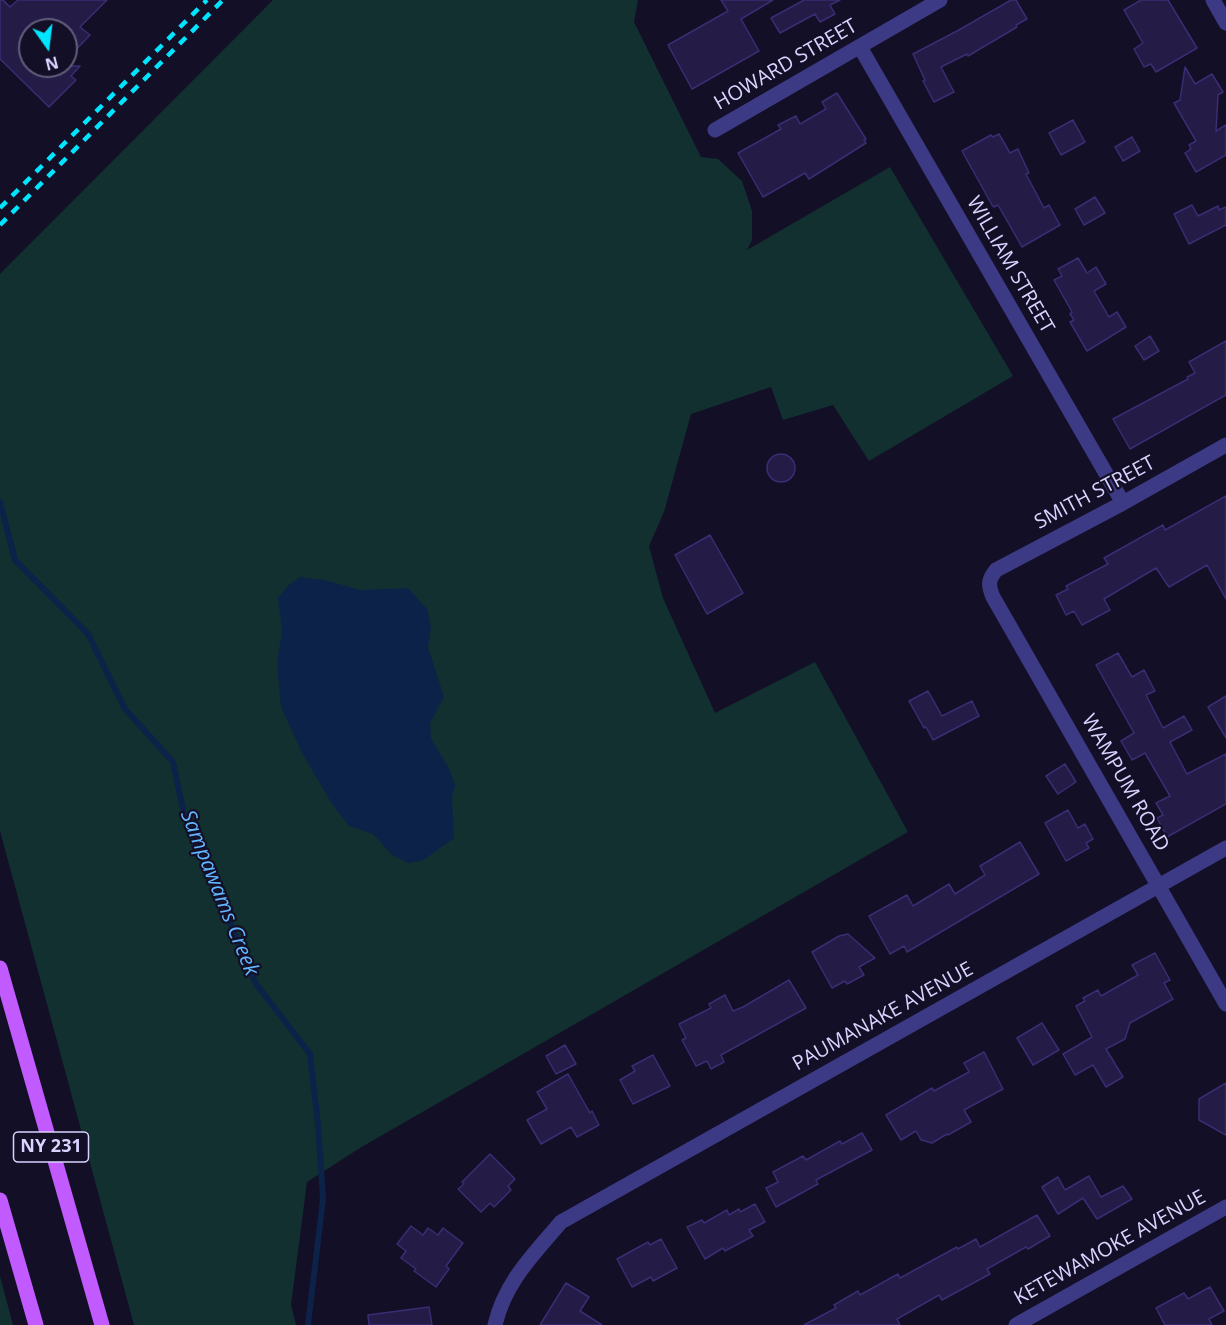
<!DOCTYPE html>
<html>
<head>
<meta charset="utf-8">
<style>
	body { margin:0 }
	#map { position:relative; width:1226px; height:1325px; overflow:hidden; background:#130f26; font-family:"Open Sans",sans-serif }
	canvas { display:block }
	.north { position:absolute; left:18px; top:18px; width:60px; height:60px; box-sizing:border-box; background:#130f26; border:2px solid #625e7d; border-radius:50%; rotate:166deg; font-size:16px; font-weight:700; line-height:24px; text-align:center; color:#d9d4ff }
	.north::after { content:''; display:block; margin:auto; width:21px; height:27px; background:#00e5ff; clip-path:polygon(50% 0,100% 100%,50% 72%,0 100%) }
</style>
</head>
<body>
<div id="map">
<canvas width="1226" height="1325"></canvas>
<div class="north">N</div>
</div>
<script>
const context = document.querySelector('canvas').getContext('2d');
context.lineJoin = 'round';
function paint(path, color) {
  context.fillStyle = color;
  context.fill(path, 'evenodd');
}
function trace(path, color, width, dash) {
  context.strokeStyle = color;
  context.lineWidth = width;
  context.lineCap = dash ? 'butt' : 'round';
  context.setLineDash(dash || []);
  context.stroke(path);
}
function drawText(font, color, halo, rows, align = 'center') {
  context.font = font + ' "Open Sans",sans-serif';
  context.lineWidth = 4.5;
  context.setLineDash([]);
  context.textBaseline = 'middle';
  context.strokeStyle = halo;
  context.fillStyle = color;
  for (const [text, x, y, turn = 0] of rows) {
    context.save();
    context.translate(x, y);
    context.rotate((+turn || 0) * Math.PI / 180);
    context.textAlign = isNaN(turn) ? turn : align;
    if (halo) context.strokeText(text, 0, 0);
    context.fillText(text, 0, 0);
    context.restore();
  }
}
paint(new Path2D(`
	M273,0H638L634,22L701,157L718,159L742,181L752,211V240L747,250L890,167L1013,376L869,461L833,405L783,420L771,387L691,414L664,512L649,546L663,598L715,713L815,662L908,832L360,1148L307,1182L291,1305L296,1325H134L0,831V274Z
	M0,1276L13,1325H0Z`), '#12302f');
paint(new Path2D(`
	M300,577L324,580L360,590L408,588L427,609L431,628L428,647L444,697L430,723L431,739L450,770L455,785L452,797L454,838L422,861L408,863L391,854L373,834L349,826L332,804L302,753L281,707L277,664L282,630L278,598L289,585Z`), '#0c2248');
trace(new Path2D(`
	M0,502L15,560L88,634L125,709L173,762L184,814L256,984L310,1054L318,1124L323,1199L308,1325`), '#0c2248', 6);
const building = new Path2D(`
	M0,0H3L10,7L18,0H107L80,27L90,35L66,60V30H30V66H80L71,76L76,80L49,107L0,59Z
	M721,0H773L741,19L759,51L692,89L668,45L728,11Z
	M804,0H840L830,5L835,14L820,22L815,14L780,33L771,18Z
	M1011,0H1016L1027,19L1016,25L1017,27L968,56L967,54L941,67L954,92L934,102L923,81L925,80L913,54L957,31Z
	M1141,0H1168L1197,48L1156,72L1151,64L1144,67L1134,49L1143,43L1124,10Z
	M1185,67L1195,84L1212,74L1223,92L1218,95L1216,131L1226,125V155L1196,172L1185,153L1191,149L1189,145L1196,141L1174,103L1180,100Z
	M837,93L866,139L864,140L866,143L809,179L805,173L763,197L738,153L781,129L778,125L796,116L800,124L826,109L822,102Z
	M1073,120L1085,142L1061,155L1049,133Z
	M999,134L1010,153L1018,149L1029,173L1026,174L1044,208L1049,205L1060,225L1022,247L998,205L994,207L992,205L962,151L991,135L993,137Z
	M1132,137L1140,151L1123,161L1115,147Z
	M1095,197L1105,213L1084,225L1075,209Z
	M1192,205L1198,216L1218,206L1219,210L1226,207V225L1189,244L1174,214Z
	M1078,258L1087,273L1096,267L1106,284L1094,291L1109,317L1117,312L1126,327L1087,351L1070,322L1074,320L1070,314L1072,312L1054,280L1062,276L1058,269Z
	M1150,336L1159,351L1144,360L1135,346Z
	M1226,341V395L1130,449L1113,419L1188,379L1187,377L1195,373L1189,362Z
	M767 468a14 14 0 1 1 28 0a14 14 0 1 1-28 0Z
	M1226,496V599L1207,565L1169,587L1156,568L1104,599L1110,610L1082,625L1074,611L1066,615L1056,595L1068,589L1066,586L1108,564L1104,558L1163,525L1165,530Z
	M710,535L743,593L707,614L675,555Z
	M1118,653L1132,677L1144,670L1155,691L1146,695L1163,728L1184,716L1192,730L1170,742L1187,774L1226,754V804L1167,837L1157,818L1163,815L1156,803L1170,796L1145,753L1132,760L1124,746L1121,741L1134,733L1096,665Z
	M928,691L942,716L972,701L979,716L933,740L926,727L924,728L909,701Z
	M1226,696V738L1208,707Z
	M1065,764L1076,782L1058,794L1046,776Z
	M1068,810L1078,828L1085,824L1093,839L1086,843L1089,848L1066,861L1045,823Z
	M1020,842L1039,874L907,952L904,946L890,954L869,916L907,895L913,906L949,884L955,894L985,875L980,866Z
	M848,934L875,958L859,967L864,975L847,984L845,981L832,988L812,952L839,936Z
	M1155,953L1170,980L1164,983L1173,999L1130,1023L1125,1039L1106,1049L1123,1077L1106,1087L1093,1065L1075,1075L1063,1054L1092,1037L1076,1006L1085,1001L1083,998L1098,990L1101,996L1138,975L1132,965Z
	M789,980L806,1008L721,1055L724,1062L711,1069L707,1061L696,1066L682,1040L686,1038L679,1024L711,1008L709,1004L725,995L733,1011L743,1007Z
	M1042,1023L1059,1050L1033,1065L1017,1038Z
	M565,1045L576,1064L556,1074L546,1056Z
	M984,1052L1003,1089L964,1110L971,1122L948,1135L947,1134L932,1143L921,1140L916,1131L901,1140L886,1115L932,1088L934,1091L969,1072L964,1063Z
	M653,1055L670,1086L633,1104L620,1080L635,1071L632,1066Z
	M568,1074L590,1113L592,1111L599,1125L577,1137L571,1127L541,1144L527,1120L547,1109L537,1092Z
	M1226,1083V1135L1199,1120V1099Z
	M862,1133L872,1150L816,1180L818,1184L776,1207L766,1188L778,1182L773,1172L803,1156L806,1160L840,1141L842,1144Z
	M490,1154L515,1179L508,1186L511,1190L494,1207L490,1203L481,1212L458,1189L464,1184L462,1182Z
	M1089,1176L1101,1197L1123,1186L1132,1199L1097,1219L1083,1198L1058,1214L1042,1187L1058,1177L1065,1190Z
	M755,1204L765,1222L749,1230L753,1236L725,1251L723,1248L705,1259L687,1227L702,1220L704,1223L727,1210L729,1215L739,1209L740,1212Z
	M1037,1215L1050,1236L1028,1249L1026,1247L987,1269L990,1274L942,1300L939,1295L897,1319L900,1325H804L836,1308L834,1305L858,1291L860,1295L898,1274L900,1278L957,1247L958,1249L976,1239L980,1247Z
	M411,1226L423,1235L428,1228L438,1235L443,1228L463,1243L446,1266L449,1269L436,1287L414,1271L416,1269L401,1258L406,1251L397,1244Z
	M661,1239L677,1268L653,1281L651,1277L632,1287L617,1259L648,1242L650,1245Z
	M566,1283L589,1297L580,1311L602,1325H540Z
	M1210,1287L1224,1311L1209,1319L1212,1325H1165L1156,1308L1184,1293L1188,1299Z
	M429,1307L432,1325H369L368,1315Z`);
paint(building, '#241b47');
trace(building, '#3b2d73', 1.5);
trace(new Path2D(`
	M1213,0L1226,23
	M860,47L1123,503
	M715,130L940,0
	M1226,445L1123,503L996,570C988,580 988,585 993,597L1226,1004
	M495,1325C505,1282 533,1255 561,1222L1226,848
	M1016,1325L1226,1207`), '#3d3a85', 15);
trace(new Path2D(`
	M0,968L102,1325
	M0,1200L36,1325`), '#c25bff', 15);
trace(new Path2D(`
	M0,208L207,0
	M0,225L223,0`), '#00e5ff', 4.5, [9, 8]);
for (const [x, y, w] of [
	[51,1147,75]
]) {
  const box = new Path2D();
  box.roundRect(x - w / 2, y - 15, w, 30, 4.5);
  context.fillStyle = '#130f26';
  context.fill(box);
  trace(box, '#d9d4ff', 1.5);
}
drawText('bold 18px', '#d9d4ff', null, [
	["NY 231",51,1147]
]);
drawText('20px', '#d9d4ff', '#130f26', [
	["HOWARD STREET",786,65,-30],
	["WILLIAM STREET",1010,265,60],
	["SMITH STREET",1095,493,-28],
	["WAMPUM ROAD",1125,783,60],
	["PAUMANAKE AVENUE",883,1017,-29],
	["KETEWAMOKE AVENUE",1110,1248,-29]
]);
drawText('italic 21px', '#62b6ff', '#130f26', [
	["Sampawams Creek",219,893,68]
]);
</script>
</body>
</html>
